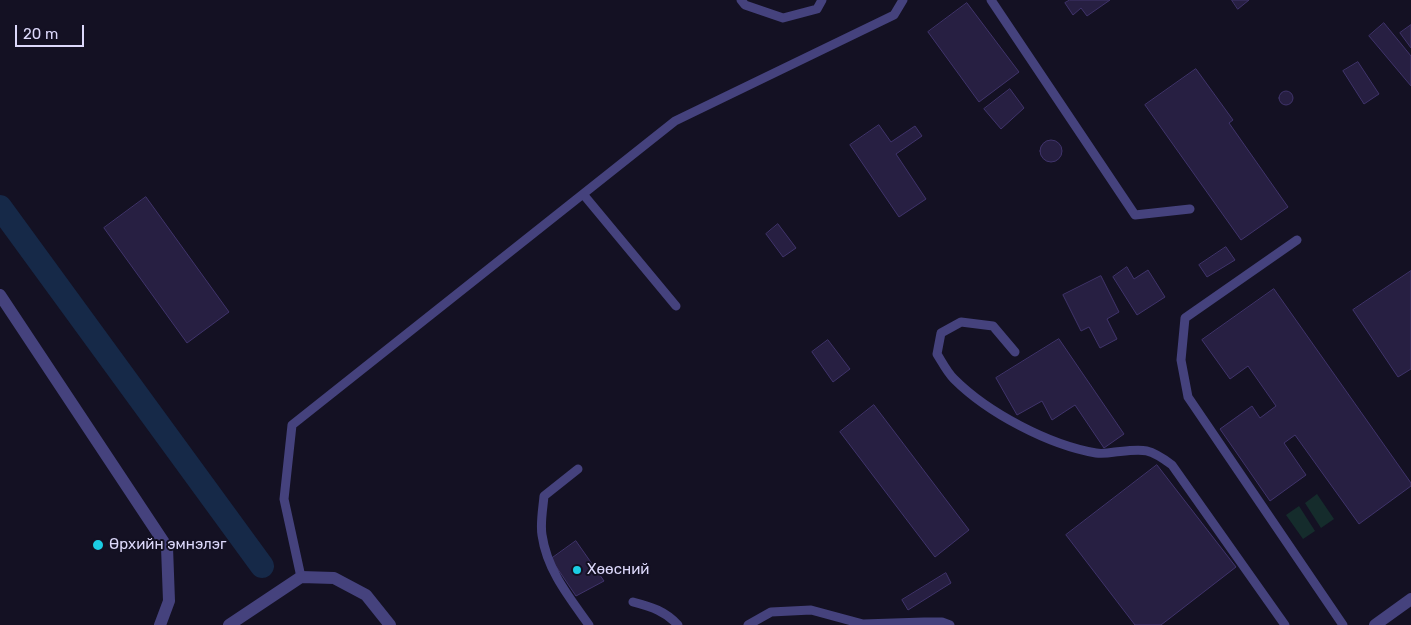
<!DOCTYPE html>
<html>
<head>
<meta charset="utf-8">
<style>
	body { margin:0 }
	#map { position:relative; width:1411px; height:625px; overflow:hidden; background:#141123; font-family:Rubik,sans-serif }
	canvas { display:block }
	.scale { position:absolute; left:15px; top:25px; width:69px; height:22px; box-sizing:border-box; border:2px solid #dcd8fa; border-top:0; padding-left:6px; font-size:15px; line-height:18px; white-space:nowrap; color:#dcd8fa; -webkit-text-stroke:4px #141123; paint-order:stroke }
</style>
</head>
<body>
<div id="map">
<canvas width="1411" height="625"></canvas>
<div class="scale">20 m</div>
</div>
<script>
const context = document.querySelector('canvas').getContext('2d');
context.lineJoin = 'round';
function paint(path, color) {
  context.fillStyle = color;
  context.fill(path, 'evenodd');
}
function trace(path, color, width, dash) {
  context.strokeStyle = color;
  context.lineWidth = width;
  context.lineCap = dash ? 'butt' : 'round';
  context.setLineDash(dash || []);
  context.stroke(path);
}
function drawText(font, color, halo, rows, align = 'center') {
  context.font = font + ' Rubik,sans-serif';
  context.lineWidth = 4;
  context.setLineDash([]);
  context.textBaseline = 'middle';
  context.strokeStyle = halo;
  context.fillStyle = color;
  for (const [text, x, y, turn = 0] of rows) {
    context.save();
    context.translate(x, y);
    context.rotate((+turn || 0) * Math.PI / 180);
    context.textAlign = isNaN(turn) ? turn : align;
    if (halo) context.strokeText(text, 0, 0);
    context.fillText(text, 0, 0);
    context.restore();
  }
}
paint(new Path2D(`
	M1317,494L1334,519L1321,528L1305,503Z
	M1299,506L1315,531L1303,539L1286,515Z`), '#152c2c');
trace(new Path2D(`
	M0,207L262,566`), '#162948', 24);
const building = new Path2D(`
	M1070,0H1110L1087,16L1081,8L1073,15L1065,3Z
	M1232,0H1249L1238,9Z
	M967,3L1019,72L979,102L928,32Z
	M1384,23L1411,56V86L1369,36Z
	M1411,25V48L1400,33Z
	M1358,62L1379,94L1364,104L1343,71Z
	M1196,69L1233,120L1229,123L1288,207L1241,240L1145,105Z
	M1010,89L1024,108L1001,129L984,109Z
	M1279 98a7 7 0 1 1 14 0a7 7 0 1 1-14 0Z
	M879,125L891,142L915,126L922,136L896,154L926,199L899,217L850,145Z
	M1040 151a11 11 0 1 1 22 0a11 11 0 1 1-22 0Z
	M146,197L229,312L187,343L104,228Z
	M778,224L796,248L783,257L766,234Z
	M1226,247L1235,260L1207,277L1199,265Z
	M1127,267L1134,279L1148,270L1165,297L1137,315L1113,277Z
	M1411,271V369L1398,377L1353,310Z
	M1101,276L1119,312L1107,319L1117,339L1100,348L1089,327L1081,331L1063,295Z
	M1274,289L1411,483V486L1359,524L1295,435L1284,443L1306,475L1270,501L1220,429L1252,406L1260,418L1276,406L1248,366L1230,379L1202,340Z
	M1059,339L1124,434L1104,448L1075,405L1052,420L1042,401L1017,415L996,378Z
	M828,340L850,369L833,382L812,352Z
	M874,405L969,530L935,557L840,432Z
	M1157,465L1236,567L1161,625H1135L1066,535Z
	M576,541L604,581L576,596L551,559Z
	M946,573L951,583L908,610L902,600Z`);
paint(building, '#271f42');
trace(building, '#40346b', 1);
trace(new Path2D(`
	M741,0L745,5L783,18L817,9L822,0
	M991,0L1135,215L1190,209
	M583,194L676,306
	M1297,240L1185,318L1181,360L1188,397L1343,625
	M1015,352L993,326L961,322L941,333L937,354C942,362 947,372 954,379C988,413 1049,445 1096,453C1102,454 1109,453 1115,452C1143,449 1148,447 1172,465L1285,625
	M578,469L544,496C543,508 540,523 542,535C547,570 569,597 589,625
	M301,577L284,499L292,425L675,121L894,15L903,0
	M633,602C652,607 665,611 678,625
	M748,625L771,612L811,610L863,624L924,622H942L950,625`), '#45427d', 9);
trace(new Path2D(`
	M0,295L167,547L169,601L160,625
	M229,625L301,577L334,578L366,595L390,625
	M1375,625L1411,599`), '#45427d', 12);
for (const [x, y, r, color] of [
	[98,545,6,"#1bcde4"],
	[577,570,5,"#1bcde4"]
]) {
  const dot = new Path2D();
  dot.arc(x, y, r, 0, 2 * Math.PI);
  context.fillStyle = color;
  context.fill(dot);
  trace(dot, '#141123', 2);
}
drawText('15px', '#dcd8fa', '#141123', [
	["Өрхийн эмнэлэг",109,545],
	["Хөөсний",587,570]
], 'left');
</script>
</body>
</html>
